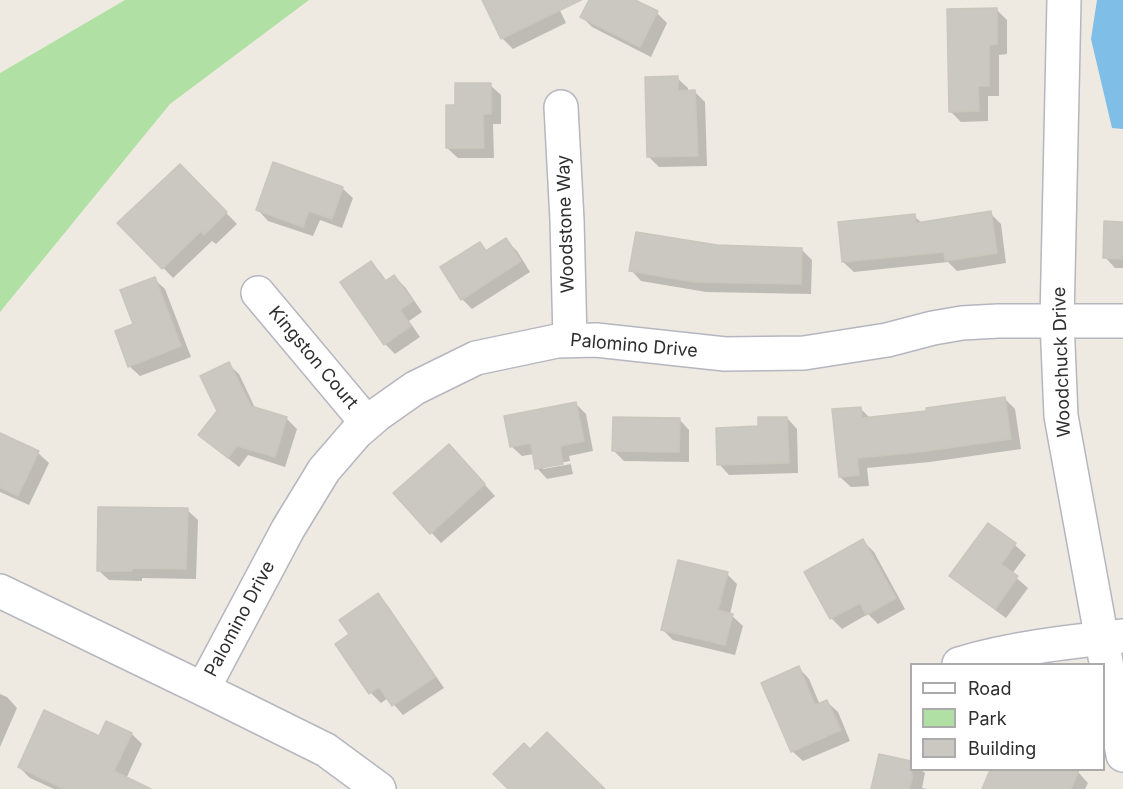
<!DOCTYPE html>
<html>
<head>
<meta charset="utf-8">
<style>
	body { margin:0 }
	#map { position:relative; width:1123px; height:789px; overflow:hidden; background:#eeeae2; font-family:Inter,sans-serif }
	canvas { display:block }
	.legend { position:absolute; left:910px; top:663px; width:195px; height:108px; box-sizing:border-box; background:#fff; border:2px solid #ababab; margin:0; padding:8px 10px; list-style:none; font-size:18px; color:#2e2e2e }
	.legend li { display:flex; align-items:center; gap:12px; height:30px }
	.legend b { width:30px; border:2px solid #ababab }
</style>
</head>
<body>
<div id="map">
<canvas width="1123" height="789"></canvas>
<ul class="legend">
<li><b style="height:8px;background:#fff"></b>Road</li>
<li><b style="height:16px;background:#b0e0a3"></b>Park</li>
<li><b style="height:16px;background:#cac8c0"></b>Building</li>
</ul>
</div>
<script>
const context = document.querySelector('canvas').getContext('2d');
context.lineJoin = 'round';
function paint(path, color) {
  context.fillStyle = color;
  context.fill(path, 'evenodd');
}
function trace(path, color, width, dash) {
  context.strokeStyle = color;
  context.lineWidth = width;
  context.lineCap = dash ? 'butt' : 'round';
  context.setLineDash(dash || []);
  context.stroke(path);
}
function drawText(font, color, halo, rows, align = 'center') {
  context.font = font + ' Inter,sans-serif';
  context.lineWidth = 4.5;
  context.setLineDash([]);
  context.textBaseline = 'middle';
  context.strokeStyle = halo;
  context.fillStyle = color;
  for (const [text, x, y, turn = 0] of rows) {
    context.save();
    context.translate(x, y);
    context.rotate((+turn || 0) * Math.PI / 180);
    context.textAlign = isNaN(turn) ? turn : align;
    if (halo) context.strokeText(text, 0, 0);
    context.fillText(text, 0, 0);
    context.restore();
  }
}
paint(new Path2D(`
	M125,0H309L170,104L0,312V73Z`), '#b0e0a3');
paint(new Path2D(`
	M1097,0H1123V129L1112,128L1091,39Z`), '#7ebee7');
paint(new Path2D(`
	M491,0H555L566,23L513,49L502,38L485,3Z
	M590,0H632L657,13L667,23L651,57L592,27L582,17Z
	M996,9L1007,20V54L999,55V96H988V121L961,122L950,111Z
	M677,78L688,88V92L694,91L705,102L707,166L659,167L649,157Z
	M490,85L501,95V124H493L494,158H458L447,148L457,106Z
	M180,166L237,224L216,244L212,241L173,278L120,223Z
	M342,188L353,198L342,228L320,220L313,236L268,221L258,210Z
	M990,213L1001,224L1006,263L957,271L948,262L854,272L843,262L914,216L922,223Z
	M1123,223V268H1115L1105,257Z
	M506,240L517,251L530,272L472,309L462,299L480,243L488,252Z
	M717,247L801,249L812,260L811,294L706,292L641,281L631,270Z
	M370,263L381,273L387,282L394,276L405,287L422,312L409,321L420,337L395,354L385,344Z
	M154,279L165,289L191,357L140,376L129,366Z
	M228,364L239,374L256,410L287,419L297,429L285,467L248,455L239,467L211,445L200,435L219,411Z
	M1004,398L1015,409L1021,449L930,462L867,468L869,486L851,487L840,477L860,408L870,418L928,413Z
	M576,404L586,414L593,451L569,456L573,474L547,479L537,468L534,454L522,456L511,446ZM570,461L571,464L543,469V466Z
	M787,418L797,429L798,473L729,475L719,464L759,428Z
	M679,419L689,430V462L624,461L614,451Z
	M0,435L38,453L49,463L29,505L0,492Z
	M459,456L495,496L441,543L396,494Z
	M187,510L198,520L196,579L142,578V581L109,580L98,570Z
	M988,525L1015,545L1026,555L1012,574L1028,588L1006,618L962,586L951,575Z
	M863,541L874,552L905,609L878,624L868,614L842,629L831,618Z
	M727,574L737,584L730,614L743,626L735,655L673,640L662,629Z
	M378,595L388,606L444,688L403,715L388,698L381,703L371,693L337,644L351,635Z
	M799,668L809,679L820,705L827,702L838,712L850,741L803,761L792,751Z
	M0,694L7,697L17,708L0,747Z
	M107,723L132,734L142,744L126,779L144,789H54L30,778L19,767L100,738Z
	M880,755L912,762V770H921L925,773L922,788L928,789H873Z
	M992,770H1072L1078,772L1088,783L1085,789H986L984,787Z`), '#0003');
const building = new Path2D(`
	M482,0H581L501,39Z
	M589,0H635L658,11L640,47L580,17Z
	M997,8V44L989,45V86H978L979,111L949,112L947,9Z
	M678,76V91L695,90L698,156L647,157L645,77Z
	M455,83H491V114H483L484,148H446V105H455Z
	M273,162L343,187L332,219L309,211L303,227L256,210Z
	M180,164L227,212L204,235L201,231L162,269L117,223Z
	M991,211L997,253L945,261L944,252L842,262L838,222L915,214L916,223Z
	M1104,221L1123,222V259L1103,258Z
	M636,232L717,245L802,248L801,284L694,282L629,271Z
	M506,238L521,261L461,300L440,267L480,242L486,251Z
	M371,261L385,281L394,275L413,301L400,310L411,326L384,345L340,282Z
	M155,277L181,346L128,367L115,331L133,324L120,290Z
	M229,362L251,406L287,417L275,457L237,446L228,458L198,435L217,411L200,376Z
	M1005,397L1011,439L919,452L857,458L859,475L839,477L832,409L861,407L862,418L926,411V408Z
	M576,402L584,441L560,446L563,464L535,469L531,443L510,447L504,416Z
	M613,417L680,418L679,452L612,451Z
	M758,417H787L789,463L717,465L716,428L758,426Z
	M0,433L39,451L18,496L0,487Z
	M449,444L485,484L430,534L393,493Z
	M98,507L188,508L186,569L132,568V571H97Z
	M988,523L1016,543L1001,564L1018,576L995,609L949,576Z
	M863,539L896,598L866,615L860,603L830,619L804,572Z
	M678,560L728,572L718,610L733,614L725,645L661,630Z
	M378,593L435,677L392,706L379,687L369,694L335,644L349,634L339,620Z
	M799,666L815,705L827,700L841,730L791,752L761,683Z
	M44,710L99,736L106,721L132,733L114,771L151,789H64L18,767Z
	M547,732L605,789H508L493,774L524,743L530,749Z
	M879,754L911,761L912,779L909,789H871Z
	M990,770H1079L1071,789H982Z`);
paint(building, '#cac8c0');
trace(building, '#cac6bb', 1.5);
const minor = new Path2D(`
	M1064,0L1057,321L1061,416L1123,755
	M561,107L567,220L570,340
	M258,293L367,423
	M0,591L203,689L326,750L379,789
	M959,664C1012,648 1068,642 1123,636
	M203,689L288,529L324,470L356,433L378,414L415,388L476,358L557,341L596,340L725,354L804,353L887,340L933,328L962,323L998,321H1123`);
trace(minor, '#b5b6c0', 36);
trace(minor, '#fff', 33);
drawText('18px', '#2e2e2e', '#fff', [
	["Woodstone Way",566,224,-92],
	["Palomino Drive",634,346,5],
	["Kingston Court",313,358,50],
	["Woodchuck Drive",1062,362,-92],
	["Palomino Drive",240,619,-62]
]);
</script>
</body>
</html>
